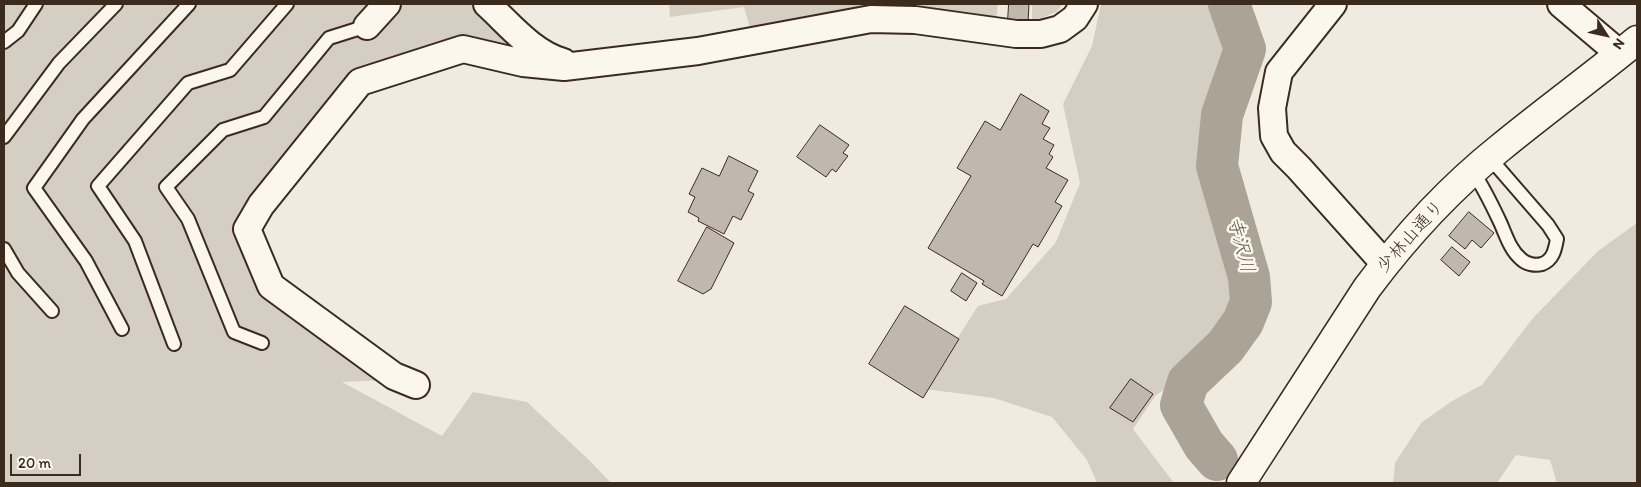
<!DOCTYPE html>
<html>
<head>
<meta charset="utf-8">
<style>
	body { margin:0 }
	#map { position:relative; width:1641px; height:487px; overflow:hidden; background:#f0ebe0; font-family:Itim,sans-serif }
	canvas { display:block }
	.frame { position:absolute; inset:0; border:5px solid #3b2a1e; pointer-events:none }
	.north { position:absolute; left:1581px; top:10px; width:50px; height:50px; -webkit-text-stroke:4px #fbf7ec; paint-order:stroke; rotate:125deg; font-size:14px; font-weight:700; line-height:20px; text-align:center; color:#3b2a1e }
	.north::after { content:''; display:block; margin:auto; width:18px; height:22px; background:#3b2a1e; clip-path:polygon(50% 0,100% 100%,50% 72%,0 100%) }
	.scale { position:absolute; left:10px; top:454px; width:71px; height:22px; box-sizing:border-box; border:2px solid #3b2a1e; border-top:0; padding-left:6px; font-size:15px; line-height:18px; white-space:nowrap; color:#3b2a1e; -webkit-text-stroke:4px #fbf7ec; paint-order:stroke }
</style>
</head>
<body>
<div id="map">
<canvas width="1641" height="487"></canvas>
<div class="frame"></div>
<div class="north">N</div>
<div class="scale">20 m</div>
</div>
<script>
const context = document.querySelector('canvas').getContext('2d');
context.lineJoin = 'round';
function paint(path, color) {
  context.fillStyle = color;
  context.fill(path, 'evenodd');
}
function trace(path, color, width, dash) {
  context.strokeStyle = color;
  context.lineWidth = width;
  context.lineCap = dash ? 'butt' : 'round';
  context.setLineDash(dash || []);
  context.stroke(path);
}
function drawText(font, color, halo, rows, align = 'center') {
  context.font = font + ' Itim,"Klee One",sans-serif';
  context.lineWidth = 5;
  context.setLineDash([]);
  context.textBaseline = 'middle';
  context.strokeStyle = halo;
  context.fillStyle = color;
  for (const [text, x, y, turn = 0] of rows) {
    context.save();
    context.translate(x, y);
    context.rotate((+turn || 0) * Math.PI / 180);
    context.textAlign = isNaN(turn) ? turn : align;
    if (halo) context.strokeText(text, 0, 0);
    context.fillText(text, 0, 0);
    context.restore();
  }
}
paint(new Path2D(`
	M4,4H474L533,57L463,43L355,76L238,226L253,266L387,380L342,382L442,436L473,392L527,402L589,460L611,483H4Z
	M669,4H998L996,22L753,39L744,7L670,17Z
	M1032,4H1063L1056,12L1032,22Z
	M1101,4H1220C1223,10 1228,18 1229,25C1235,59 1214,98 1206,130L1243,273L1242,294L1239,314L1228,329L1197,357L1191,368L1174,389L1164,390L1156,395L1133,429L1174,483H1097L1087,460L1052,417L994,398L925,389L978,306L1006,299L1056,242L1080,183L1063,104L1092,46Z
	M1637,223V483H1557L1550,460L1516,455L1497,483H1393L1395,463L1421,423L1452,401L1482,385L1533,318L1598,251Z`), '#d5cec3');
trace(new Path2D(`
	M1217,460L1204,445L1181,405L1188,382L1225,347L1243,322L1251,302L1249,277L1217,166L1222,115L1245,49L1229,4`), '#aca397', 42);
const building = new Path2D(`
	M1009,4H1029L1028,22L1008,21Z
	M1021,94L1049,111L1042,124L1050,128L1043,139L1054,145L1049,154L1053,157L1046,168L1068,180L1055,202L1062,206L1038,247L1033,244L1002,296L982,284L984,281L928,248L971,176L957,168L985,121L1000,130Z
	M820,125L849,145L843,153L848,156L844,161L836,172L832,169L826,177L797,157Z
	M729,156L758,171L748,191L754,194L741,220L733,216L724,234L698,221L699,218L688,212L695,197L689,194L702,168L719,176Z
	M1469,212L1494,233L1481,248L1472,240L1465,249L1449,236Z
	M707,227L734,243L711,289L703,294L678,281Z
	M1452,247L1470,262L1459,276L1441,260Z
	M962,273L977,283L966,301L951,291Z
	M905,306L959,339L923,398L869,364Z
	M1131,379L1153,394L1133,422L1110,408Z`);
paint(building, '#c0b8ad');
trace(building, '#3b2a1e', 1);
const service = new Path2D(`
	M4,42L18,31L36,4
	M4,137L59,63L116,4
	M1473,172C1484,188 1492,205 1500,222C1506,235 1510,250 1521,259C1526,264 1535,266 1542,264C1553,260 1555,250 1557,239L1548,225L1489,157
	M4,249L18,273L52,311
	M122,329L86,261L34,188L83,119L189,4
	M262,343L234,332L188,219L166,187L223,130L264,117L329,38L367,26
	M174,344L135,241L98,186L188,83L230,70L287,4`);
const minor = new Path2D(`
	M487,4C510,25 532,53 563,62
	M1333,4L1279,72L1272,108L1274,136L1283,152L1299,168L1376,254L1386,263
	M1561,4L1620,54
	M367,26L387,4
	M416,385L394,376L271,286L247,229L261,205L360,82L463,49L523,63L564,67L698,51L871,19L915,20L1016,34H1041L1060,29L1075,18L1084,4`);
const tertiary = new Path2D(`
	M1241,483L1367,288C1405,237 1450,188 1500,148C1545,111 1592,77 1637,40`);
trace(service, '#3b2a1e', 16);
trace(minor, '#3b2a1e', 30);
trace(tertiary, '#3b2a1e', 31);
trace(service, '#fbf7ec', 12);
trace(minor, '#fbf7ec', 26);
trace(tertiary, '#fbf7ec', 28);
drawText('18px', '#3b2a1e', '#fbf7ec', [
	["少林山通り",1411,237,-48]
]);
drawText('italic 19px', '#635448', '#fbf7ec', [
	["寺沢川",1240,245,75]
]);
</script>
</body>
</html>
